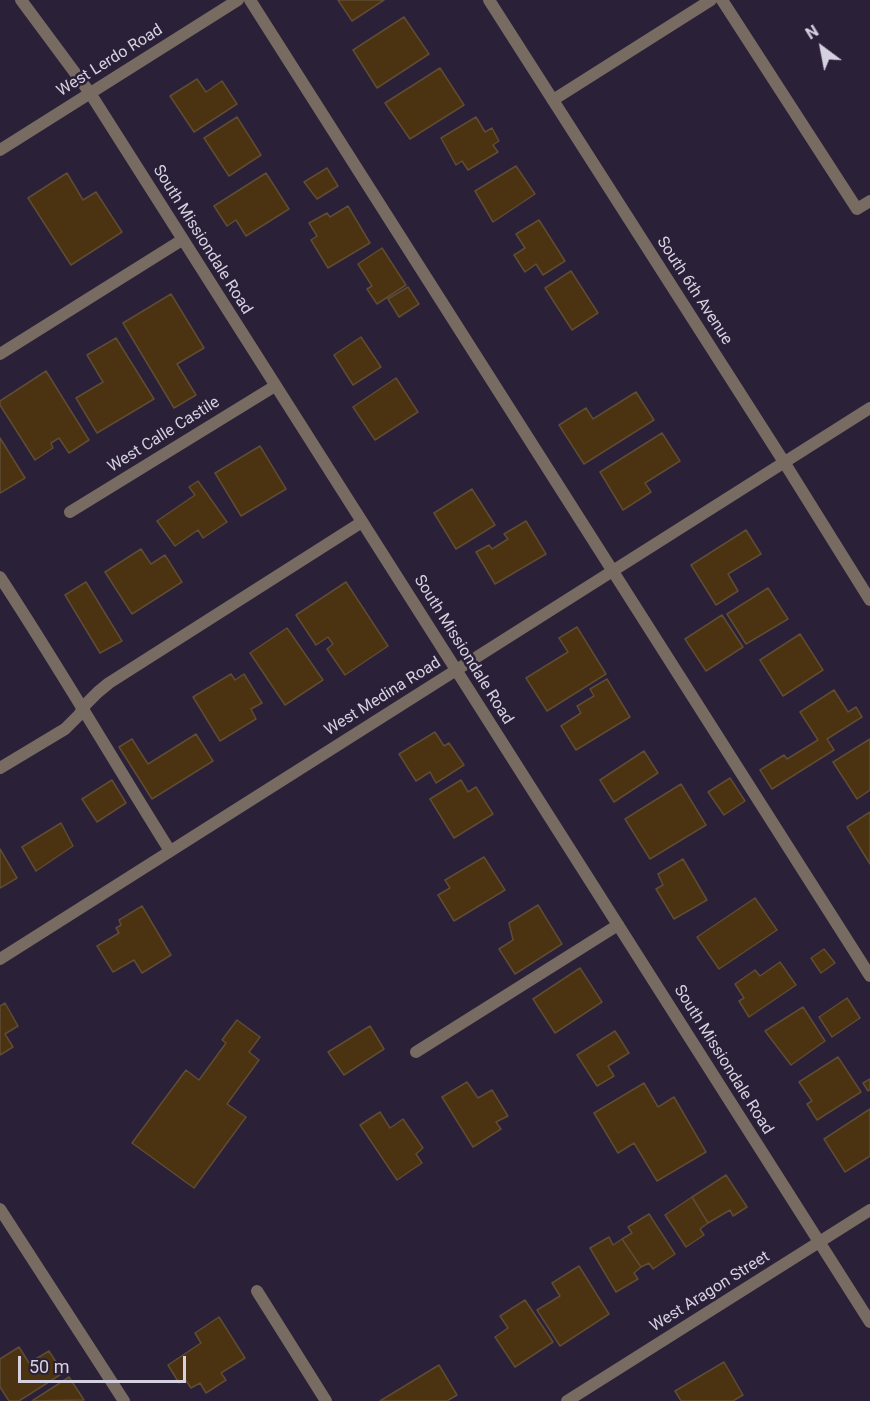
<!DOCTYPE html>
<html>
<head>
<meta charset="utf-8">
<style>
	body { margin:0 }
	#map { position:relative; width:870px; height:1401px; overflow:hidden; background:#2a2038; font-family:Roboto,sans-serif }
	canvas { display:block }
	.north { position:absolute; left:792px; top:18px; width:60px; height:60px; -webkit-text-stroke:4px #2a2038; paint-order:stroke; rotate:328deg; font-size:16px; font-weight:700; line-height:24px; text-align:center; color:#d6d1e0 }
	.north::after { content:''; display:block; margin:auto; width:21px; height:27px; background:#d6d1e0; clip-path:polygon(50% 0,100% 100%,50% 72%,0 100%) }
	.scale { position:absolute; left:18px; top:1356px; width:168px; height:27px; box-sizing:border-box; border:3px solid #d6d1e0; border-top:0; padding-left:8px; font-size:18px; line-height:21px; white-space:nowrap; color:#d6d1e0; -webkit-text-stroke:4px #2a2038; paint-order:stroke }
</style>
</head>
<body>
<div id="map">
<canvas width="870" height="1401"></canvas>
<div class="north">N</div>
<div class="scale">50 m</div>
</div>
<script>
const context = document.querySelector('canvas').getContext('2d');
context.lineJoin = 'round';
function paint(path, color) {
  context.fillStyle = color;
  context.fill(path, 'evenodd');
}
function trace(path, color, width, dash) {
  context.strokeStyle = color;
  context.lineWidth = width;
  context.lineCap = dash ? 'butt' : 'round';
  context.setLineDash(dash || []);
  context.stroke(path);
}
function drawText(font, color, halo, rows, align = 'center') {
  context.font = font + ' Roboto,sans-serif';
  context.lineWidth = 5;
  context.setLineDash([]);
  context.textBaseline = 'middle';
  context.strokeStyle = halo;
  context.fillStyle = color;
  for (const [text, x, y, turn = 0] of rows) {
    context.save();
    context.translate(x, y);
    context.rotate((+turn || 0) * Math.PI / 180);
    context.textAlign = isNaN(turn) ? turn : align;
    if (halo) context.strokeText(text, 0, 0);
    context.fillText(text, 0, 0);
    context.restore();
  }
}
const building = new Path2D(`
	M338,0H384L352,21Z
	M404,17L429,54L377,88L353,50Z
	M440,68L464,105L410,139L385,103Z
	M197,79L206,92L222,81L237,104L194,132L170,96Z
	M237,117L261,155L229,176L204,138Z
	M476,117L485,132L492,128L499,141L493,145L498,152L468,170L462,161L456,165L441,138Z
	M516,166L535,194L493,222L475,191Z
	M327,168L338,186L317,199L304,182Z
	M67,173L83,200L96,192L122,232L71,265L28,198Z
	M266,173L289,209L246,236L236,220L227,226L214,206Z
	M348,206L370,243L328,268L311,240L317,236L309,223L327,213L330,217Z
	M539,220L565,261L543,275L536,264L525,272L514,255L525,248L516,234Z
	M382,248L406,285L377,304L367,289L372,286L358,264Z
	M571,271L598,313L572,330L545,288Z
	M408,287L419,304L399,317L388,299Z
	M171,294L204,348L177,364L196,395L174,408L123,323Z
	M361,337L381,367L353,385L334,355Z
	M116,338L154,399L97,433L76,398L103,382L87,355Z
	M46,371L89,440L69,453L59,438L51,443L53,448L35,460L0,405V401Z
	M396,378L418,412L375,440L353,407Z
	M636,392L654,420L584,464L559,425L586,408L593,419Z
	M662,433L680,461L645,483L651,492L623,510L600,472Z
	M0,438L25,478L0,493Z
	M260,446L286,489L241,516L215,473Z
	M198,481L227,522L203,538L198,530L175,546L157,521L195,495L189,487Z
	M472,489L495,525L456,549L434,513Z
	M526,521L546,554L495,584L476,552L489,545L492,549L508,539L504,534Z
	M746,530L761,554L728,574L738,591L716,605L691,565Z
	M141,549L151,564L165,555L182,582L132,614L105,572Z
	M86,582L122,641L100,653L65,595Z
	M346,582L388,646L345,675L327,649L333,644L328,637L316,645L296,615Z
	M768,588L788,619L746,644L727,614Z
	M722,615L743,647L706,671L685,639Z
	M577,627L606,674L547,711L526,678L568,652L559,638Z
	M287,628L323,680L285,705L250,653Z
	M800,634L823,670L783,696L760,660Z
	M231,674L235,680L244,674L262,703L251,709L256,719L220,741L193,697Z
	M607,679L630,717L576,750L561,726L581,713L577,706L594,696L590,689Z
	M834,690L848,712L856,707L862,717L827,739L834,750L772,789L760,770L784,755L787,759L818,740L800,712Z
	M435,732L444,746L449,743L464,765L436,783L430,772L416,781L399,754Z
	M196,734L213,761L152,799L119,747L132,739L148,764Z
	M870,739V790L857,799L833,762Z
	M644,751L658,773L614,802L600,780Z
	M730,778L745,801L724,815L708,792Z
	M112,780L126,803L97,822L82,799Z
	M461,780L468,792L476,787L493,814L454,838L430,799Z
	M681,784L706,825L650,859L625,819Z
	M870,812V864L847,827Z
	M61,823L73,846L36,871L22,847Z
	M0,849L17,878L0,888Z
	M484,857L505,890L454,921L438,895L450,888L445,880Z
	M683,859L707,900L674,919L656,889L663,885L658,874Z
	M755,898L777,930L719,969L697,937Z
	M538,905L562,944L515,974L499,949L513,940L509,923Z
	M142,906L171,955L142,973L134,960L113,972L97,946L119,933L116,928L121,925L119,920Z
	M824,949L835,963L821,973L811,958Z
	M780,962L796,985L749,1017L739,1001L744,998L735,984L755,970L760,976Z
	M580,968L602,1002L555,1033L533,999Z
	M847,998L860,1018L832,1037L819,1017Z
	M5,1003L18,1026L5,1034L13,1047L0,1055V1006Z
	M803,1007L825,1041L791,1065L765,1031Z
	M237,1020L260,1037L249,1052L259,1060L227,1104L246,1117L194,1188L132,1143L186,1070L199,1080L226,1043L222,1040Z
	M370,1026L384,1049L344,1075L328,1052Z
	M615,1031L629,1053L608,1066L614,1076L597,1086L577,1055Z
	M838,1057L861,1092L817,1120L807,1104L812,1101L799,1082Z
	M870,1079V1089L868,1091L863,1083Z
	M467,1082L478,1098L492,1090L508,1116L496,1122L501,1129L473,1147L442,1097Z
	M644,1083L658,1107L674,1097L706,1152L657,1181L634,1143L618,1153L594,1113Z
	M870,1109V1156L845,1172L824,1139Z
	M380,1112L390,1128L403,1119L423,1148L416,1154L422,1163L397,1180L360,1125Z
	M726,1175L747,1207L733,1216L730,1210L708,1223L692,1197Z
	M692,1197L708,1223L700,1229L704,1235L686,1247L665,1215Z
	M649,1214L675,1254L653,1269L649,1263L641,1267L622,1239L632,1233L628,1227Z
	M609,1237L613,1245L622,1239L641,1267L634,1273L638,1279L616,1292L590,1248Z
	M579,1266L609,1314L560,1346L537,1310L560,1296L552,1283Z
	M525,1300L553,1342L515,1367L495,1337L508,1328L500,1316Z
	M219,1317L245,1358L221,1373L226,1380L206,1393L200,1383L191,1388L185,1379L179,1383L168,1365L201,1343L195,1333Z
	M19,1347L29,1363L49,1351L63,1373L19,1401H9L0,1387V1359Z
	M724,1362L743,1395L733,1401H681L675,1391Z
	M439,1365L457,1395L447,1401H380Z
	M69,1377L84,1400L32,1401Z`);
paint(building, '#4b3210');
trace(building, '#5f4c34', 1.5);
trace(new Path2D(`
	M250,0L870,976
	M0,354L182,240
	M0,577C59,667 113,760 170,851
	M0,768L65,729L79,715L86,704L98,692L109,683L362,522
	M416,1052L618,925
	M0,1209L124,1401
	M257,1291L326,1401`), '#776b62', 12);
trace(new Path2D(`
	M21,0L90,93L870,1322
	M722,0L857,209L870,201
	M553,100L711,0
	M0,150L238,0
	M70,512L275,386
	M0,959L870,408
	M567,1401L870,1210`), '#776b62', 12);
trace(new Path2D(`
	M489,0L784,462L870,600`), '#776b62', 12);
drawText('16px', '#d6d1e0', '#2a2038', [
	["West Lerdo Road",110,61,-32],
	["South Missiondale Road",202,240,58],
	["South 6th Avenue",694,291,57],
	["West Calle Castile",164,435,-32],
	["South Missiondale Road",463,650,58],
	["West Medina Road",383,697,-32],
	["South Missiondale Road",723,1060,58],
	["West Aragon Street",710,1292,-32]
]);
</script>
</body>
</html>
